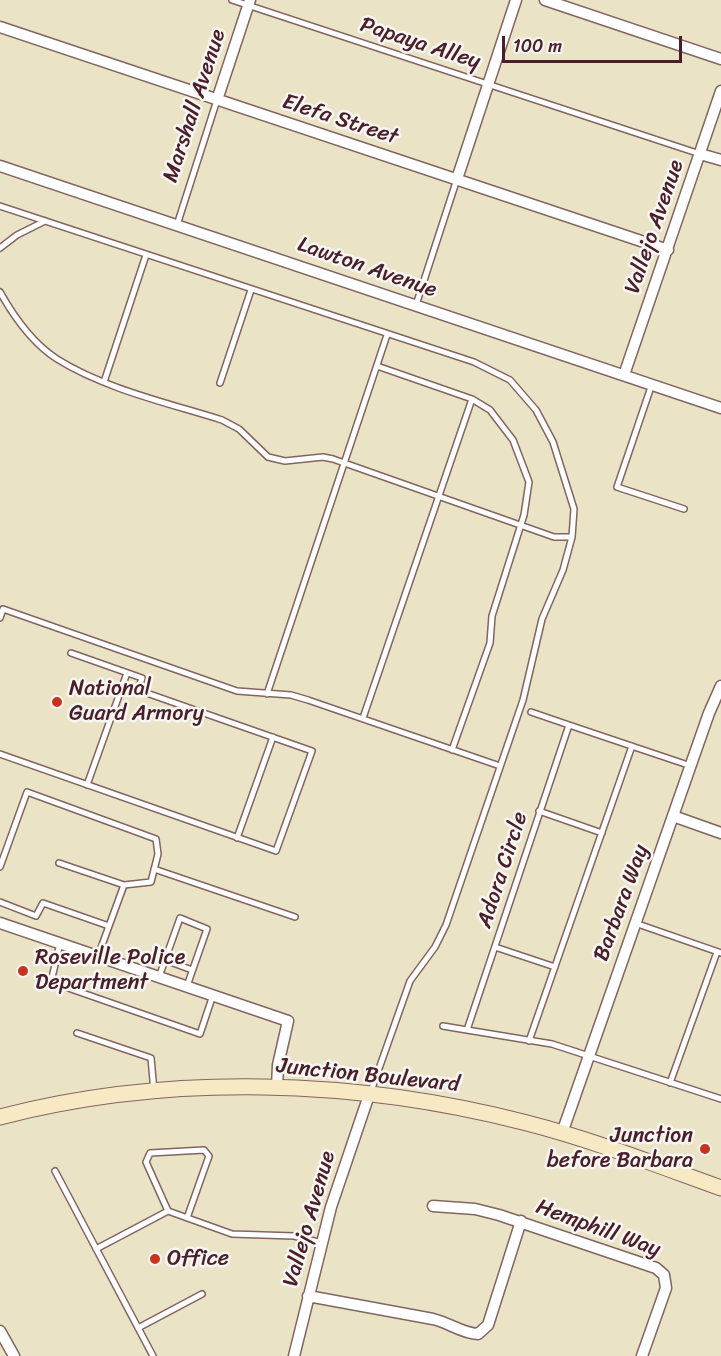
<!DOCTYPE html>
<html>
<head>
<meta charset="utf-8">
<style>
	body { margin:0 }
	#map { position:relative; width:721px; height:1356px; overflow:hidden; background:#ebe3c6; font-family:Sriracha,sans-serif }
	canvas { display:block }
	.scale { position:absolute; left:502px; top:36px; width:180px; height:27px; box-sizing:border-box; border:3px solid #4a1f2b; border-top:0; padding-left:8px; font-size:18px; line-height:21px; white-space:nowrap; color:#4a1f2b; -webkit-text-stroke:4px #f6f6f2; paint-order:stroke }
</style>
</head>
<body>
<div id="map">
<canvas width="721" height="1356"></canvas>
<div class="scale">100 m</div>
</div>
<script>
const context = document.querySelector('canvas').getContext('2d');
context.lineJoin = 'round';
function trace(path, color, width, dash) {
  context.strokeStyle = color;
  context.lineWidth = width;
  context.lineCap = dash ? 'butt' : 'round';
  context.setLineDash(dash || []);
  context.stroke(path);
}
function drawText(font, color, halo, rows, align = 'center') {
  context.font = font + ' Sriracha,sans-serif';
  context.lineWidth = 5;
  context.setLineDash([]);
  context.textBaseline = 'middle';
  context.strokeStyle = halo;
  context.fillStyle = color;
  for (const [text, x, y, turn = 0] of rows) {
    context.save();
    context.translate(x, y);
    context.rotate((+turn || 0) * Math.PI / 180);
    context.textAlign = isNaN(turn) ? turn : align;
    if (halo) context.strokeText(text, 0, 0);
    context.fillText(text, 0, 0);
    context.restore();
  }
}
const service = new Path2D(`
	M232,0L700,154
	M0,206L474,362L510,380L536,410L553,442L574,509L572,537L563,570L542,619L523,700L446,925L435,947L410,981L370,1094
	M177,225L217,100
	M0,248L17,235L45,221
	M0,292C14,317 32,343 57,359C105,389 168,403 222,420L239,429L268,457L285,461L323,457L333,459L554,537H572
	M416,305L457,179
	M377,366L472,399L490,410L513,440L529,482L524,515L492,616L490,643L452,750
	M104,382L146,255
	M220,383L251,290
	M652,384L617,487L684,509
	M0,618L3,609L237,691L291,695L308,700L500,766
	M267,694L387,335
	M531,712L569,725
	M363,718L472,399
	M0,754L276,851L312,751L138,690L142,678L71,653
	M691,766L569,725L467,1030L552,1044L721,1099
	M87,785L127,673
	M539,811L602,833
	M237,838L273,737
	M59,863L124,885L98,956
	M0,867L27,792L156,839L158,854L151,882L124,885
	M154,869L295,917
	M0,902L36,916L43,903L109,926
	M635,923L721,953
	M60,943L51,982L200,1034L213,995
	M495,947L555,967
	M165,960L192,970
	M159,977L180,918L207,929L187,986
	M443,1026L467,1030
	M77,1033L151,1058L154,1091
	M529,1041L632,746
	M670,1083L717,952
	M55,1171L153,1356
	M168,1211L146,1162L150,1153L204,1150L209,1156L187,1218
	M96,1249L168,1211L232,1234L294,1236L322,1243
	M138,1328L202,1294`);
const minor = new Path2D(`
	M545,0L721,59
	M0,27L668,250
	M217,100L250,0
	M700,154L721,160
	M0,166L721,408
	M457,179L516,0
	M624,375L721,91
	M673,816L721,833
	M0,923L288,1021L278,1065L277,1088
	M562,1133L709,713L721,686
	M433,1206L475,1209L499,1215L656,1268L664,1275L666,1288L642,1356
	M308,1296L433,1319C450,1323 461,1333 478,1334L488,1325L521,1221
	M0,1331L14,1356
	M294,1356L331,1207L369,1095`);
const secondary = new Path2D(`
	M0,1117C170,1073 357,1079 527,1123C593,1140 657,1165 721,1188`);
trace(service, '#826461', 8);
trace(minor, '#826461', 13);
trace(secondary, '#826461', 17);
trace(service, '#fff', 5);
trace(minor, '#fff', 10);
trace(secondary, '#f6e9c3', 15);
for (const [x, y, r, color] of [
	[57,702,6,"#c8321e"],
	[23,971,6,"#c8321e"],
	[705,1149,6,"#c8321e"],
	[155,1259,6,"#c8321e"]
]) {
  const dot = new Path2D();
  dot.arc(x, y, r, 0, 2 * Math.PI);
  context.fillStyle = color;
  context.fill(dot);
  trace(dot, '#f6f6f2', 2);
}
drawText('22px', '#4a1f2b', '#f6f6f2', [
	["Papaya Alley",420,44,18],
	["Marshall Avenue",195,106,-72],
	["Elefa Street",340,120,18],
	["Vallejo Avenue",655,227,-71],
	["Lawton Avenue",367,268,19],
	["Adora Circle",503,870,-72],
	["Barbara Way",622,903,-70],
	["Junction Boulevard",368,1076,6],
	["Vallejo Avenue",310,1219,-74],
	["Hemphill Way",598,1229,20]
]);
drawText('22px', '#4a1f2b', '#f6f6f2', [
	["National",69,689],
	["Guard Armory",69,714],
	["Roseville Police",35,958],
	["Department",35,983],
	["Junction",693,1136,"right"],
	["before Barbara",693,1161,"right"],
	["Office",167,1259]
], 'left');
</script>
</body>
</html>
